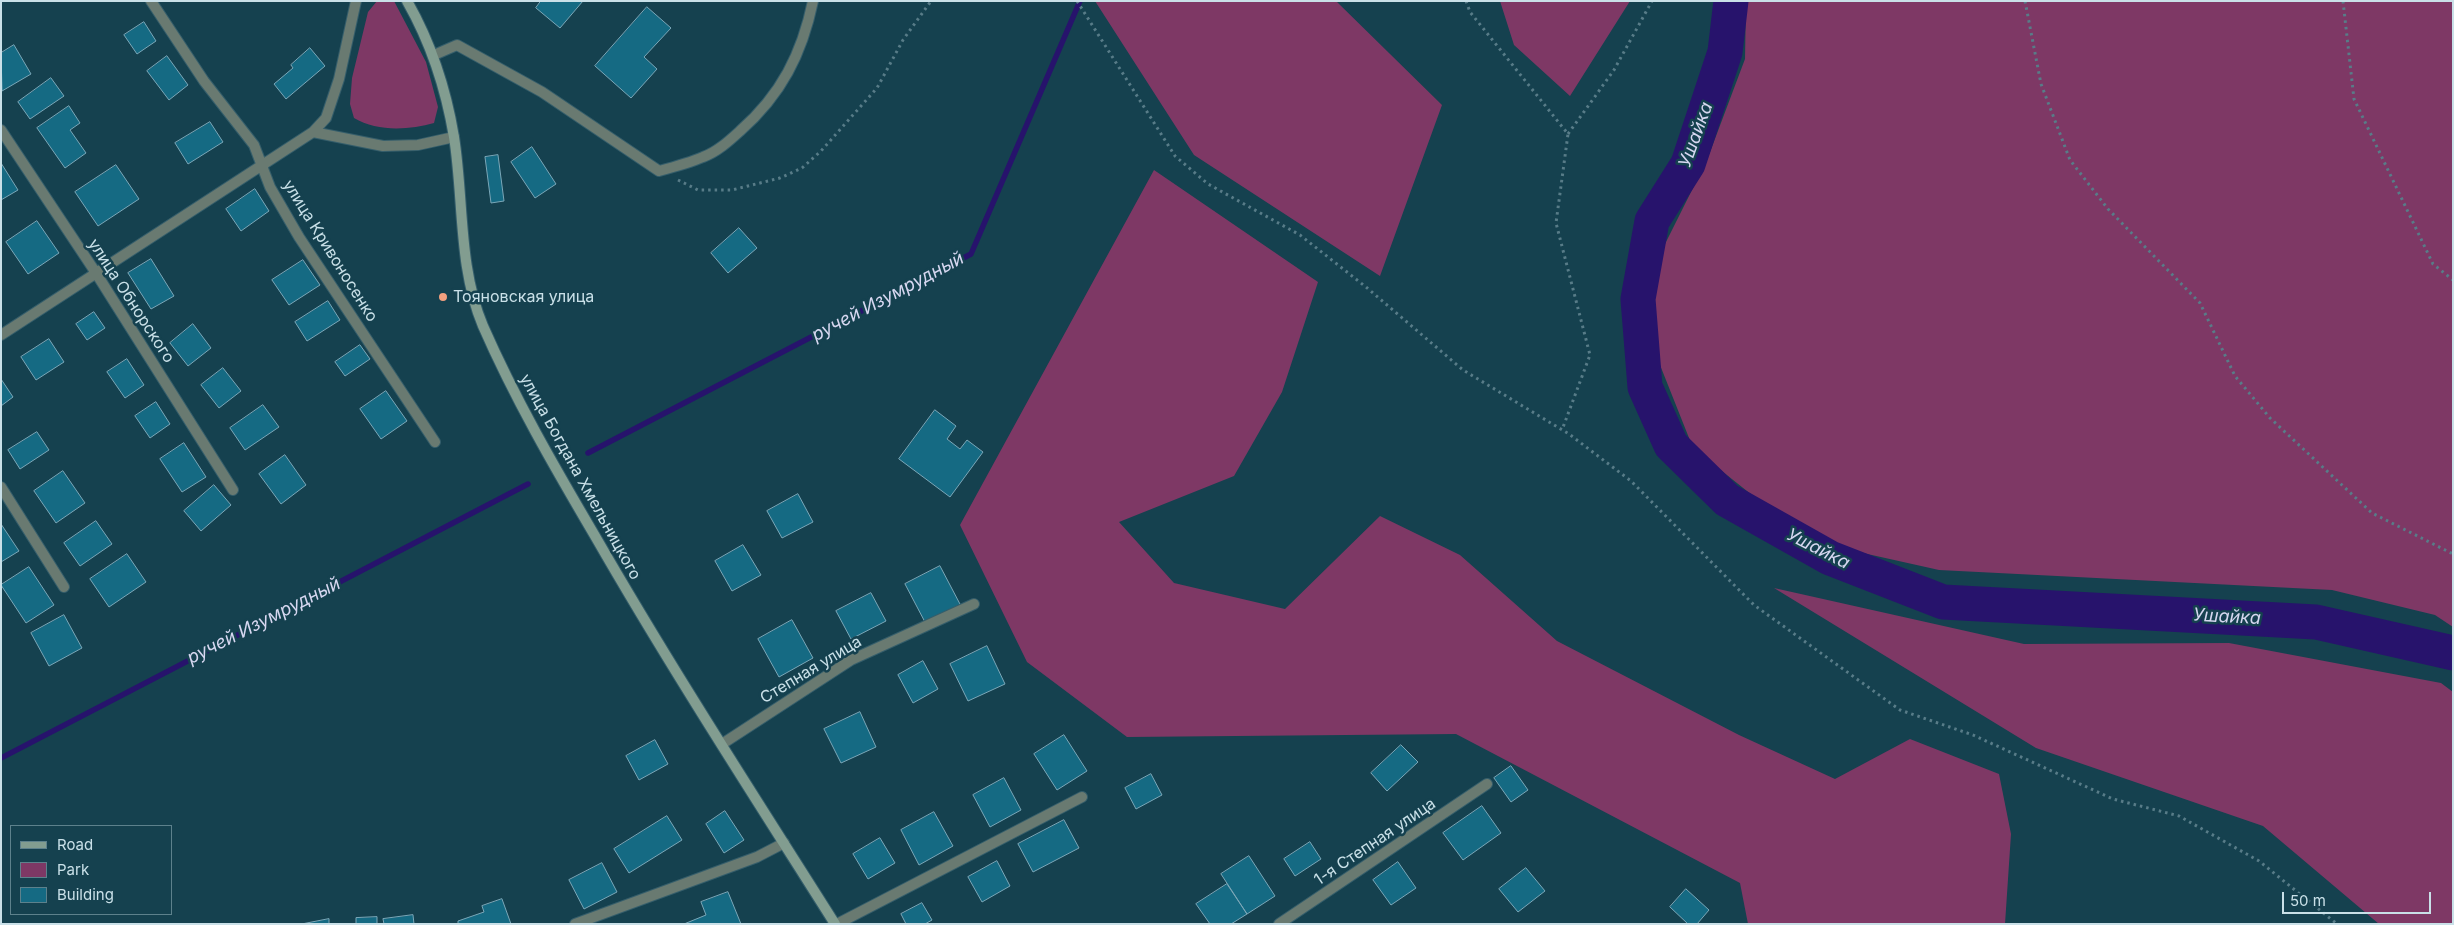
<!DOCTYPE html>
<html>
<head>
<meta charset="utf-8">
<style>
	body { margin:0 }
	#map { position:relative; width:2454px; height:925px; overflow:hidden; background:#15414f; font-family:Inter,sans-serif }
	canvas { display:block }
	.frame { position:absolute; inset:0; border:2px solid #c9e0e8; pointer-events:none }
	.legend { position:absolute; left:10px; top:825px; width:162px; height:90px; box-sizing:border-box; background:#15414f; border:1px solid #5d818c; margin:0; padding:6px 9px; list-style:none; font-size:15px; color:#c9e0e8 }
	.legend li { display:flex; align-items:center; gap:10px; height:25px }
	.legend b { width:25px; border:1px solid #5d818c }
	.scale { position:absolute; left:2282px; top:892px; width:149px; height:22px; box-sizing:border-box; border:2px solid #c9e0e8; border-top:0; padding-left:6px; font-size:15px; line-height:18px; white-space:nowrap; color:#c9e0e8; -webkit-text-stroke:4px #15414f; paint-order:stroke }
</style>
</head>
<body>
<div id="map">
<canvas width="2454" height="925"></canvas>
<div class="frame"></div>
<ul class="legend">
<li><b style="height:6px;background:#829d90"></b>Road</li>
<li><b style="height:14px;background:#7e3865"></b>Park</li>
<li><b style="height:14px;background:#156a83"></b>Building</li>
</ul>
<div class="scale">50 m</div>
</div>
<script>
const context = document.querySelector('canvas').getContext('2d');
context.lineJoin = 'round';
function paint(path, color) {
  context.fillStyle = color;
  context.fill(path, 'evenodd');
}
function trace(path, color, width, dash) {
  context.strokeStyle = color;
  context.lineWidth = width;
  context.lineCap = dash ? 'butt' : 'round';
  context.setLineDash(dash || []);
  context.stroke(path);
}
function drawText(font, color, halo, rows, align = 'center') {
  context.font = font + ' Inter,sans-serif';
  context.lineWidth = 5;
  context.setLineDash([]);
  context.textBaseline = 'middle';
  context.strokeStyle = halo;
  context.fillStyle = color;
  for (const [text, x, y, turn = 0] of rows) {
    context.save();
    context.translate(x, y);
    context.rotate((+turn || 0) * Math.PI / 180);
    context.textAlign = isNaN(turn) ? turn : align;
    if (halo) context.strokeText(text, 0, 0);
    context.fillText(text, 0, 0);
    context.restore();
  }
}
paint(new Path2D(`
	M377,1H394L426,62L438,107L434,123C409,130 377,132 354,118L350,104L352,78L368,12Z
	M1095,1H1336L1442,105L1380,276L1194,155Z
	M1500,1H1630L1570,96L1514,45Z
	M1746,1H2453V627L2435,615L2332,590L1939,570L1836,547L1762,503L1693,448L1660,365L1651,320L1656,262L1707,160L1745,59Z
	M1154,170L1318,282L1282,392L1234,476L1119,522L1174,583L1285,609L1380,516L1460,555L1557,641L1739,735L1835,779L1910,739L1999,774L2011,834L2005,924H1748L1740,883L1456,734L1127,737L1027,662L960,525Z
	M1774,588L2024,644L2229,643L2441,683L2453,692V924H2379L2263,826L2036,748Z`), '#7e3865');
trace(new Path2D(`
	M588,453L971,254L1080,1
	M1,758L528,484`), '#27136c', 5.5);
trace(new Path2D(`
	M1731,1L1725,52L1688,164L1652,221L1638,299L1645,387L1671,445L1727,500L1830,558L1943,602L2316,622L2453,653`), '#27136c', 35);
const building = new Path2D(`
	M541,1H583L560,28L536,8Z
	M647,7L671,28L644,57L657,69L631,98L595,66Z
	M144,22L156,41L137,54L124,35Z
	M14,45L31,74L2,91L1,53Z
	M310,48L325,66L286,99L274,84L293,68L291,65Z
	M167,56L188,85L169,100L147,71Z
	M51,78L64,96L30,119L18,102Z
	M69,106L80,123L70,130L86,153L65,168L37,128Z
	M210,122L223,142L188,164L175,143Z
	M532,147L556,184L535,198L511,162Z
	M498,155L504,201L491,203L485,157Z
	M1,163L18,190L1,200Z
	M116,165L139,199L98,226L75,192Z
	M255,189L269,211L241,231L226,209Z
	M37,221L59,253L28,274L6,242Z
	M739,228L757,248L728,273L711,253Z
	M151,259L174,296L151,309L128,273Z
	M303,260L320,285L289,305L272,280Z
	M328,301L340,320L307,341L295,322Z
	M94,312L105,328L87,340L76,324Z
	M193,324L211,348L188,366L170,343Z
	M49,339L64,362L36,380L21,357Z
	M360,345L370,359L345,376L335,362Z
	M127,359L144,385L125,398L107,372Z
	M223,368L241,391L219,408L201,385Z
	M1,379L13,397L1,406Z
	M386,391L407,421L381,439L360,409Z
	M156,402L170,424L150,438L135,416Z
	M263,405L279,427L245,450L230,428Z
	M935,410L956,426L947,439L960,449L967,440L983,452L950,497L899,459Z
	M37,432L49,450L20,469L8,450Z
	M184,443L206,477L182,492L160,459Z
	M285,455L306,485L281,504L259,474Z
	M63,471L85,503L56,523L34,491Z
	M214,485L231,505L201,531L184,511Z
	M798,494L813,522L782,538L767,511Z
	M96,521L112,544L80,566L64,543Z
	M1,524L19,551L1,562Z
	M743,545L761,575L732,591L715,561Z
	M127,554L146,582L109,607L90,579Z
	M940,566L961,606L926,624L905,584Z
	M29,567L54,605L26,623L1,585Z
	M871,593L886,621L851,639L836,611Z
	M64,615L82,648L49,666L31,633Z
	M792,620L813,658L779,677L758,639Z
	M987,646L1005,684L968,701L950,664Z
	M923,661L938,689L913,703L898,675Z
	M860,712L876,747L841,763L824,729Z
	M1064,735L1087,771L1057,790L1034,754Z
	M655,740L668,764L639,780L626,756Z
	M1401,745L1418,762L1387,791L1371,773Z
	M1511,766L1528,790L1511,802L1494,778Z
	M1151,774L1162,795L1136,809L1125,788Z
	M1004,778L1021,810L990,827L973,795Z
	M1482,806L1501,833L1463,860L1443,833Z
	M725,811L744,840L724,853L706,824Z
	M934,812L953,846L919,865L901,830Z
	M667,816L682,840L629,873L614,849Z
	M1064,820L1079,848L1033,872L1018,844Z
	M880,838L895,863L868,879L853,854Z
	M1310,842L1321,859L1295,876L1284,859Z
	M1249,856L1275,896L1247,914L1221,874Z
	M997,861L1010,886L982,902L968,877Z
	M1398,862L1416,888L1391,905L1373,880Z
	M602,863L617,892L584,909L569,880Z
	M1526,868L1545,891L1518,912L1499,889Z
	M1227,884L1247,914L1231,924H1210L1196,904Z
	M1686,889L1709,910L1697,924H1688L1670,907Z
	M728,892L741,924H684L706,915L701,902Z
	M502,899L511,924H458V921L484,912L482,906Z
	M922,903L932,920L925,924H906L901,914Z
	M413,915L414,924H384L383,919Z
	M377,917V924H356V918Z
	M329,919V924H302Z`);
paint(building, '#156a83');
trace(building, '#7ba7b8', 1);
const street = new Path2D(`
	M151,1L204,81L254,145L270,187L299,237L435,442
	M434,55L457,45L542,92L659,171C674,167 689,163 703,157C717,152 729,141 740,131C781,95 802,54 813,1
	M1,130L96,273L233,490
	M313,132L383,146L418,145L454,137
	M1,335L313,132L326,118L339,79L356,1
	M1,487L64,587
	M722,744L851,660L974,604
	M575,924L757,857L784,843
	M837,924L1082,797
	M1279,924L1487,784`);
const secondary = new Path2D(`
	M407,1C431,43 446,89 454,137C464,200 458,267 483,326C515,399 555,468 595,536C671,668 754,796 835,924`);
trace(street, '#355e6b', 12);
trace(secondary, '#355e6b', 12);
trace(new Path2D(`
	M1077,1L1175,156L1208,184L1300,235L1366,287L1463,370L1569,434L1631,481L1754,605L1900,710L1973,735L2113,799L2179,816L2259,861L2337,924
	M1466,1L1470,12L1568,134L1556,223L1590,355L1562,430
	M2025,1L2041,84L2070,160L2108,209L2200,303L2235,376L2270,418L2372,513L2453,554
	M2343,1L2354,99L2433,264L2453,280
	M1568,134L1614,70L1652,1
	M678,180L698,190H732L780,178L802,168L821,151L877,88L903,40L931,1`), '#587c88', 3, [2.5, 4]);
trace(street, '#697a71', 10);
trace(secondary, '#829d90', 10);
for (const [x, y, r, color] of [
	[443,297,5,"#f2a07f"]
]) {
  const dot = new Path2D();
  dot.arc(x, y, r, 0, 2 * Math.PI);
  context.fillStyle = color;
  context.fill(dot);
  trace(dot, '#15414f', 2);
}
drawText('16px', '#c9e0e8', '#15414f', [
	["улица Кривоносенко",330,251,58],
	["улица Обнорского",131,301,57],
	["улица Богдана Хмельницкого",580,477,61],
	["Степная улица",811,670,-31],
	["1-я Степная улица",1375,842,-34]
]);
drawText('16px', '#c9e0e8', '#15414f', [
	["Тояновская улица",453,297]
], 'left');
drawText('italic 18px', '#d6d7f0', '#15414f', [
	["Ушайка",1696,135,-70],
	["ручей Изумрудный",888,297,-28],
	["Ушайка",1818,549,27],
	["Ушайка",2227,617,3],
	["ручей Изумрудный",264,621,-27]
]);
</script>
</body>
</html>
